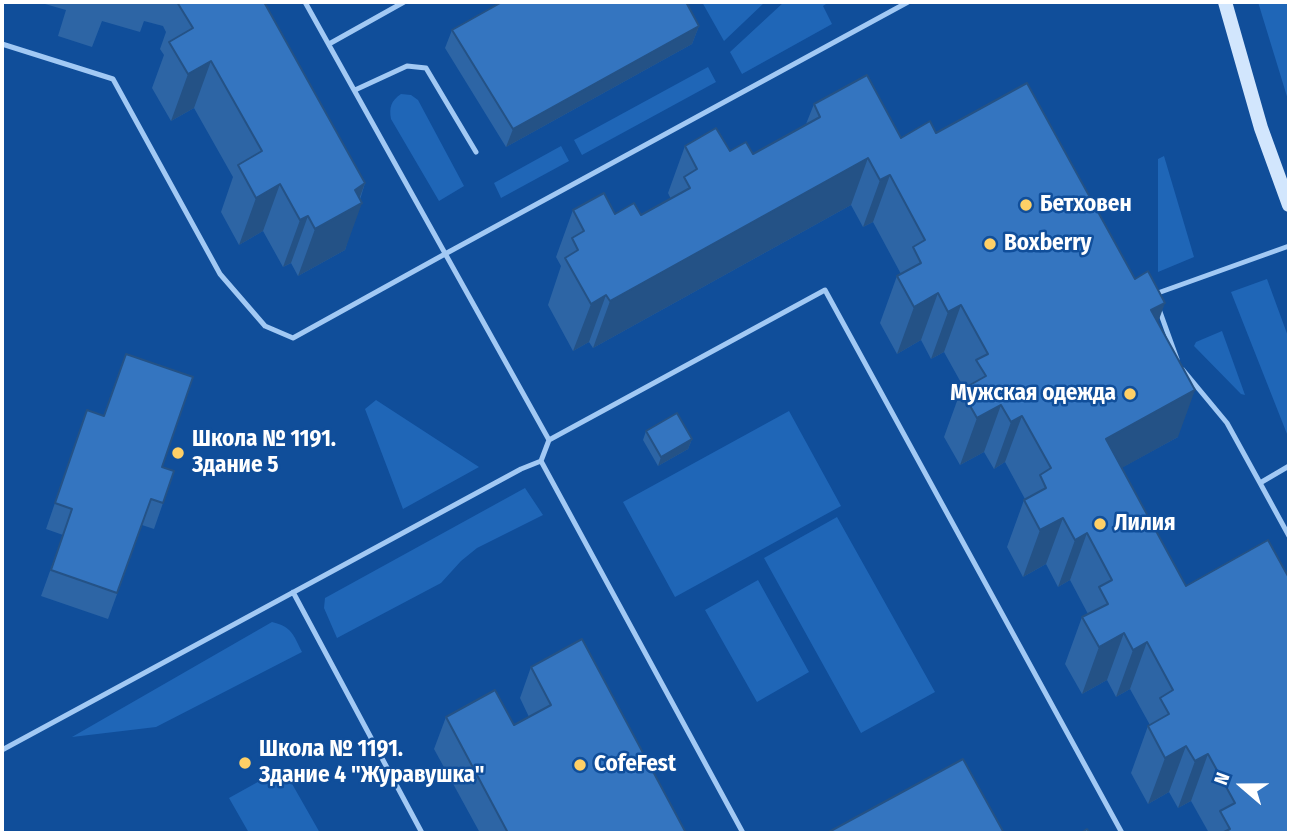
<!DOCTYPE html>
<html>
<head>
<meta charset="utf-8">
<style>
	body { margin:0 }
	#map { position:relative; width:1291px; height:835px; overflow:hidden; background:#104e9a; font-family:"Fira Sans Condensed",sans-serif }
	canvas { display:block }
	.frame { position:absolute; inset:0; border:4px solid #fff; pointer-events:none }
	.north { position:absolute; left:1207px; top:751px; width:70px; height:70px; -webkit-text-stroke:5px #104e9a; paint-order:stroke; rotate:290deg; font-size:19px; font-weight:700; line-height:28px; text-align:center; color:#fff }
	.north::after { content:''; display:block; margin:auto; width:24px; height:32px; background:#fff; clip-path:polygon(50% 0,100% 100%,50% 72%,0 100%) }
</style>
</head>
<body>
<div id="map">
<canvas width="1291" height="835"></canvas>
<div class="frame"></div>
<div class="north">N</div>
</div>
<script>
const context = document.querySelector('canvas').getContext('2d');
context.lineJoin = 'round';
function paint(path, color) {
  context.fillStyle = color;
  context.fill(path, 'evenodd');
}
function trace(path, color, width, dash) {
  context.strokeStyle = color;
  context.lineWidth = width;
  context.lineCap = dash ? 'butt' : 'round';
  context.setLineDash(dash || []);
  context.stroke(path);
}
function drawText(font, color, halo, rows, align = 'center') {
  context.font = font + ' "Fira Sans Condensed",sans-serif';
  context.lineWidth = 5;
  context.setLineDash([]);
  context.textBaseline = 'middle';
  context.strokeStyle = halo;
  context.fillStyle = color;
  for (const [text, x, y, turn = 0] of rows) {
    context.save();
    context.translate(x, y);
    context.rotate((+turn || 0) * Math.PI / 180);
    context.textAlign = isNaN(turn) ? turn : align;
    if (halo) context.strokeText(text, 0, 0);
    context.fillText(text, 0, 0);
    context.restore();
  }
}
paint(new Path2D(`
	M702,2H765L724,41Z
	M784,2H829L823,6L832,24L742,74L730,52Z
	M1258,2H1289V103Z
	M708,67L716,82L582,155L574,140Z
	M401,94L411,95L418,100L464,186L439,201L391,119C389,107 391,101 401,94Z
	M561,146L569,161L501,198L494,183Z
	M1164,156L1194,257L1158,272V159Z
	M1267,279L1289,339V439L1231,292Z
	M1222,331L1245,395L1241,394L1194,346L1196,342Z
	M376,400L479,467L403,509L365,409Z
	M789,411L841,506L675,597L623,502Z
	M525,488L543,515L477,548L461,561L441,583L337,638L324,608L325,598Z
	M837,517L935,692L861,733L764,558Z
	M758,580L809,672L757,702L705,610Z
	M272,622C292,627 293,634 302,652L156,727L72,737Z
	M283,768L320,833H249L229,798Z`), '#1f66b7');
trace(new Path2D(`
	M305,2L549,440L541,461L743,833
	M2,44L113,79L220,274L265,326L293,338L445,254L908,2
	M329,44L404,2
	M355,90L407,66L426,68L476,152
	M1155,294L1289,246
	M1159,309L1177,359
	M1183,370L1227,423L1260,483
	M549,440L825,290L1122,833
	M1289,466L1260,483L1289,536
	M293,592L422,833
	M2,750L521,469L541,461`), '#a2c9f4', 5);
trace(new Path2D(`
	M1225,2L1261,128L1289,205`), '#d2e6fd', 14);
paint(new Path2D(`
	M38,2H264L365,183L345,250L298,276L291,263L283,267L263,231L239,245L221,212L233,177L194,108L171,121L152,88L164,55L160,49L166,32L163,26L144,21L140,32L102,21L92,47L58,36L66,10Z
	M699,26L692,44L506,147L445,48L452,30Z
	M814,104L901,138L936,133L1158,323L1178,437L1121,468L1289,833H1209L1191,801L1178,808L1169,792L1148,804L1131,773L1148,726L1150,725L1130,689L1116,697L1107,680L1082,694L1065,664L1082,617L1088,614L1070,580L1058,587L1046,564L1023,577L1007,547L1024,500L1025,499L1005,462L994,469L984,452L960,465L944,437L961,390L964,388L944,352L931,359L921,340L897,354L880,323L897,276L901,274L873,222L863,227L851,205L593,348L589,342L573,351L548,305L561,266L556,257L573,210L641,215L671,199L668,193L685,146L753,154L806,124Z
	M646,431L692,439L688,449L658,466L643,440Z
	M78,436L162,467L163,503L154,529L142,525L108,619L41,596L63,535L46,529Z
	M531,667L686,833H480L434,749L446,717L514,725L529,717L520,698Z`), '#2d65a5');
paint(new Path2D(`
	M699,26L692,44L506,147L513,129Z
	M211,61L194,108L171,121L188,74Z
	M868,158L851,205L593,348L610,301Z
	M890,175L873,222L863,227L880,180Z
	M365,183L357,205L362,203L345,250L298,276L315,229L355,190Z
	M280,184L263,231L239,245L256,198Z
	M308,216L291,263L283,267L300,220Z
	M938,293L921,340L897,354L914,307Z
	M606,295L589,342L573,351L591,304Z
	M1165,303L1148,350L1151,310Z
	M961,305L944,352L931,359L948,312Z
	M1195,390L1178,437L1089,486L1106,439Z
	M1001,405L984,452L960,465L977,418Z
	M1022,416L1005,462L994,469L1011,422Z
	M692,439L688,449L658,466L661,457Z
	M1063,518L1046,564L1023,577L1040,530Z
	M1087,533L1070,580L1058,587L1075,540Z
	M1124,633L1107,680L1082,694L1099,647Z
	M1147,642L1130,689L1116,697L1133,650Z
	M1186,746L1169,792L1148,804L1165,758Z
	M1208,754L1191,801L1178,808L1195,761Z`), '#245286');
const building = new Path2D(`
	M177,2H264L365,183L355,190L362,203L315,229L308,216L300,220L280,184L256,198L238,165L262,151L211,61L188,74L169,42L193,28Z
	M502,2H686L699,26L513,129L452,30Z
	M867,75L901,138L930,121L936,133L1027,83L1135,279L1148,271L1156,286L1165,303L1151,310L1195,390L1106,439L1186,586L1268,540L1289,578V833H1222L1230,829L1220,811L1235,803L1208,754L1195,761L1186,746L1165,758L1148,726L1169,714L1160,698L1173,690L1147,642L1133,650L1124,633L1099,647L1082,617L1108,604L1099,587L1112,580L1087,533L1075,540L1063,518L1040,530L1024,500L1046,488L1040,475L1051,468L1022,416L1011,422L1001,405L977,418L961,390L986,376L976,360L988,354L961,305L948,312L938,293L914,307L897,276L921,263L913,247L925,240L890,175L880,180L868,158L610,301L606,295L591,304L565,258L578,250L572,238L584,231L573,210L604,193L615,214L634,203L641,215L690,188L684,177L697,169L685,146L716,128L730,151L746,142L753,154L820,117L814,104Z
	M126,354L193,377L162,467L174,471L163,503L151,499L117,593L51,570L72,509L55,503L87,410L104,416Z
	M677,413L692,439L661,457L646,431Z
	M582,639L686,833H508L446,717L495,690L514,725L551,705L531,667Z
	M963,759L1004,833H827Z
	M1087,829L1090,833H1081Z`);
paint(building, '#3475c0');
trace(building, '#245286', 2);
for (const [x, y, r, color] of [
	[1026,205,7,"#ffd066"],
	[990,244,7,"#ffd066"],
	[1130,394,7,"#ffd066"],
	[178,453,7,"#ffd066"],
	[1100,524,7,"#ffd066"],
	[245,763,7,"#ffd066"],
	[580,765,7,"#ffd066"]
]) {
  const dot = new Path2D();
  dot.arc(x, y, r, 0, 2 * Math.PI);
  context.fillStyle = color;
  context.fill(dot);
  trace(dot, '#104e9a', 2.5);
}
drawText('bold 23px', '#fff', '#104e9a', [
	["Бетховен",1040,205],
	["Boxberry",1004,244],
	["Мужская одежда",1116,394,"right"],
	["Школа № 1191.",192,440],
	["Здание 5",192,466],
	["Лилия",1114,524],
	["Школа № 1191.",259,750],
	["Здание 4 \"Журавушка\"",259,776],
	["CofeFest",594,765]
], 'left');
</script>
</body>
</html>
